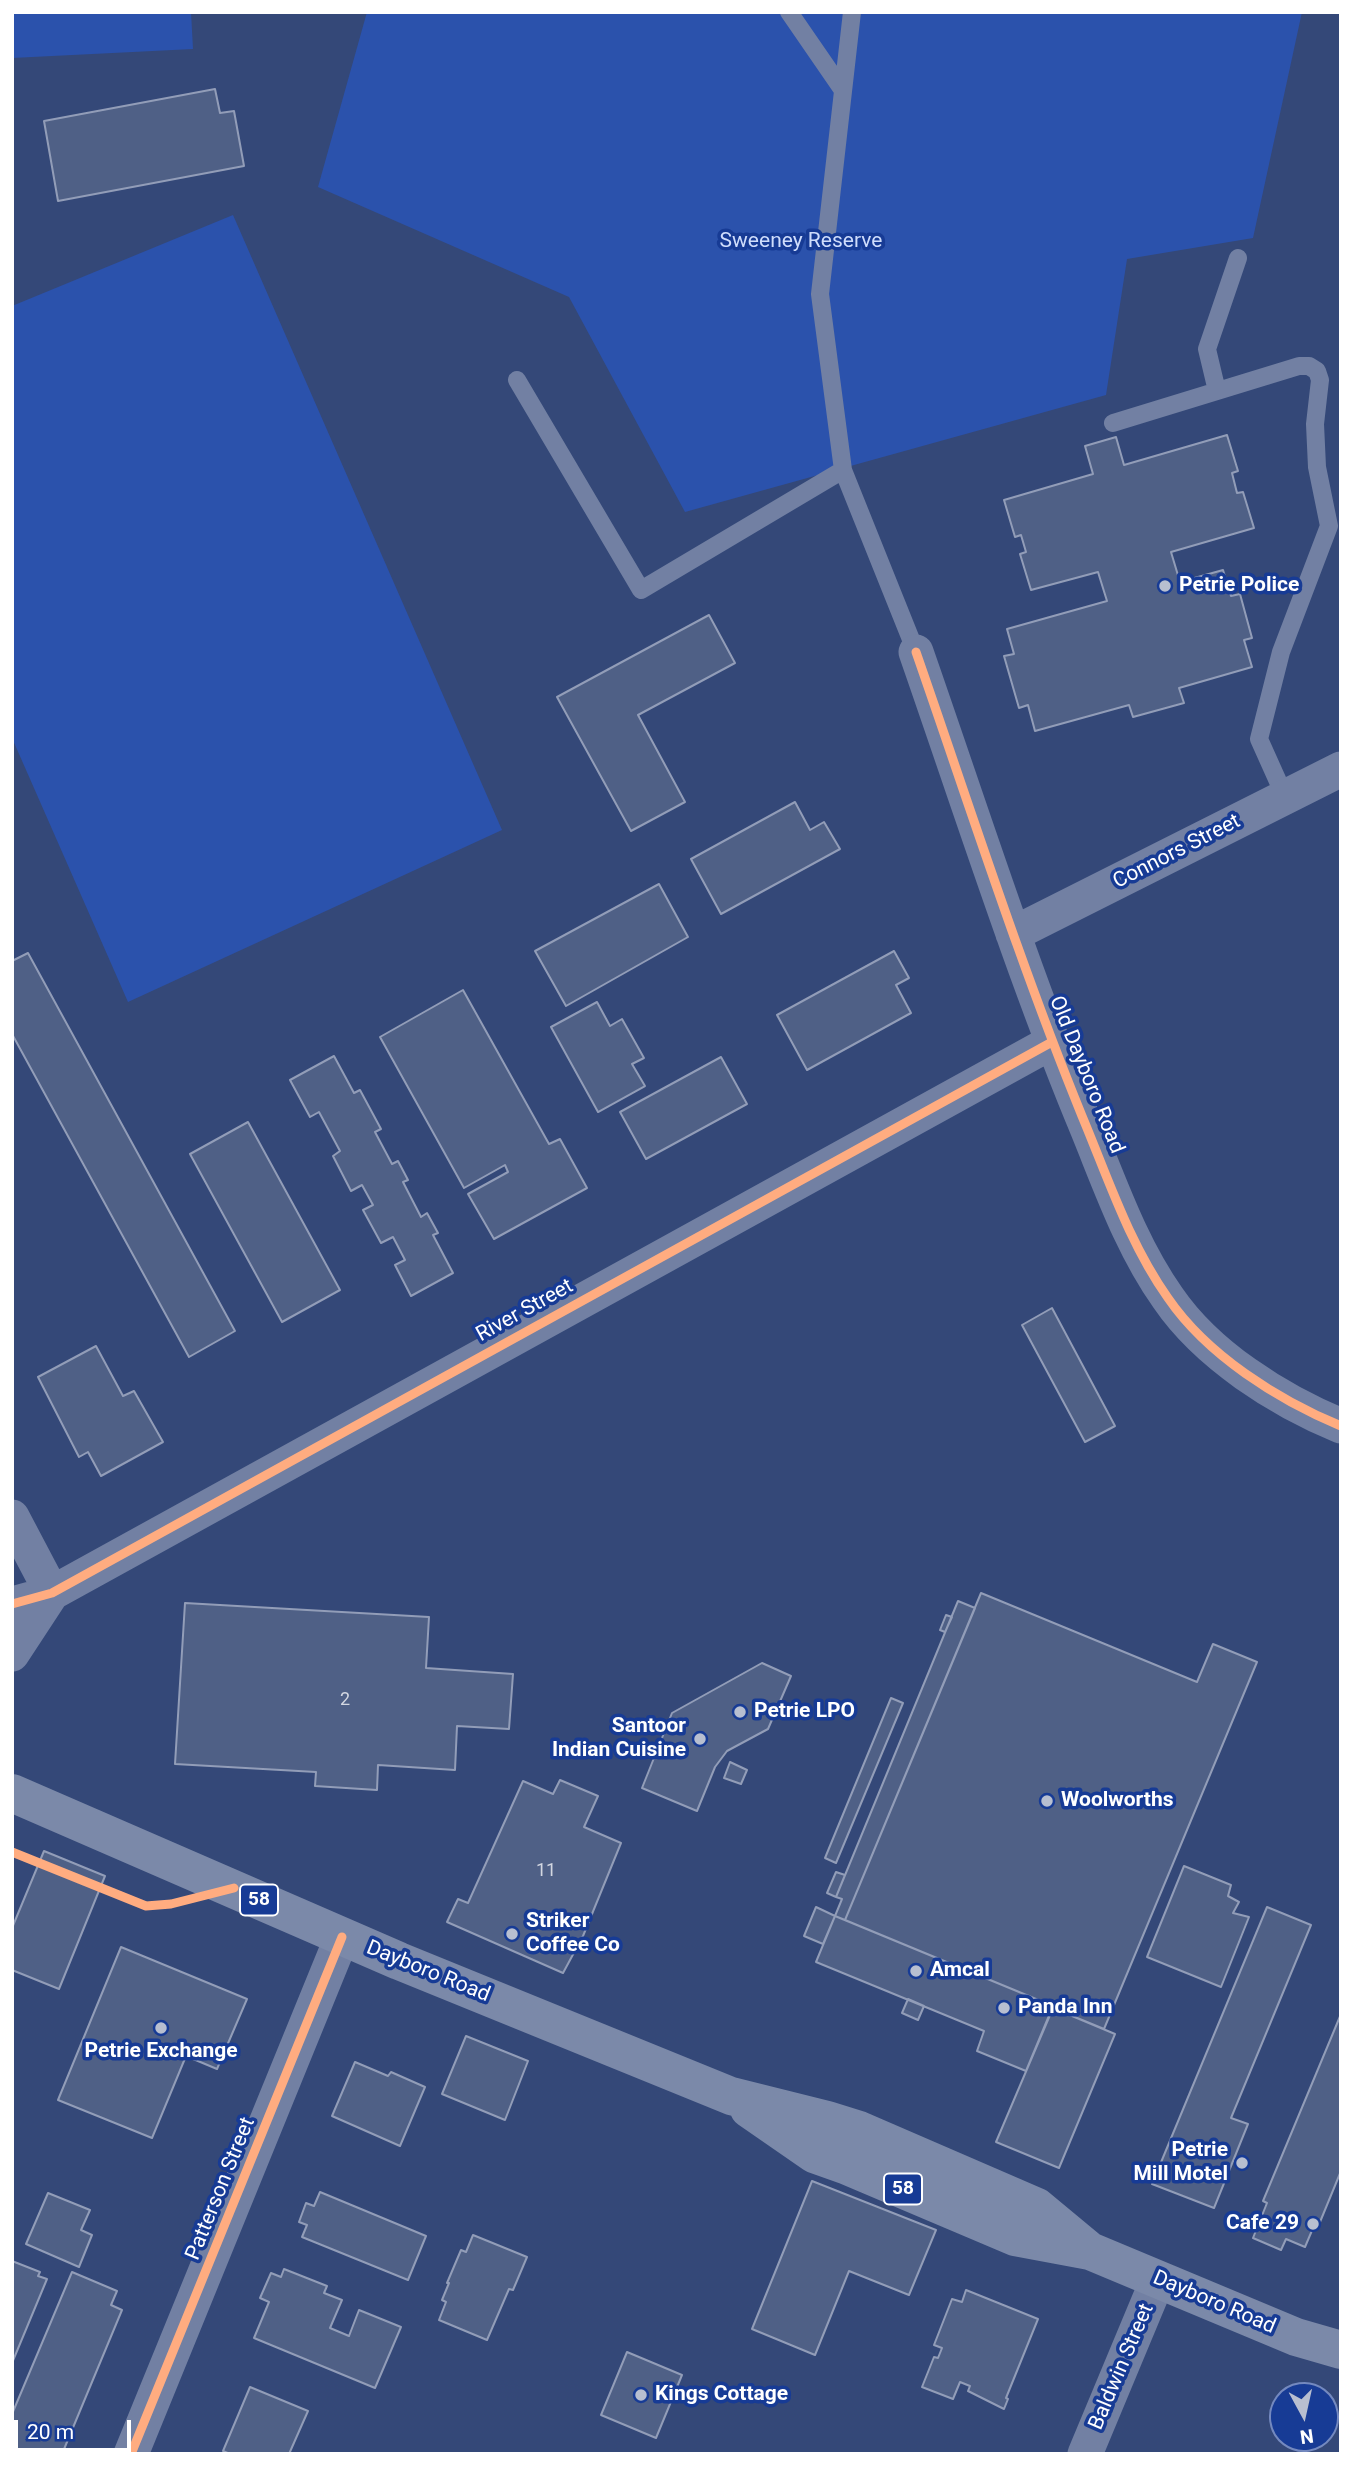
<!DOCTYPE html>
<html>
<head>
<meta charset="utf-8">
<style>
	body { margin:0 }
	#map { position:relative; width:1353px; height:2466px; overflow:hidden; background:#344878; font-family:Roboto,sans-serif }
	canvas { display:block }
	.frame { position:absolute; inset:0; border:14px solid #fff; pointer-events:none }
	.north { position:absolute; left:1269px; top:2382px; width:70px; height:70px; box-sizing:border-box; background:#173b95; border:2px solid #7489bf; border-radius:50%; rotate:172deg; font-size:19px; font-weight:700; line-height:28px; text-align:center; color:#fff }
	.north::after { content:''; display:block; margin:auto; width:24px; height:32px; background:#b8bfd0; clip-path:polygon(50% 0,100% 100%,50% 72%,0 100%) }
	.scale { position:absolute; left:14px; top:2420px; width:117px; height:32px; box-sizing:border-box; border:4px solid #fff; border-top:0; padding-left:9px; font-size:21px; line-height:24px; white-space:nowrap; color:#fff; -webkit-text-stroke:5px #173b95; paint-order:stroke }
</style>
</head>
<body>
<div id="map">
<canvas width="1353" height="2466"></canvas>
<div class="frame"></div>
<div class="north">N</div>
<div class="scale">20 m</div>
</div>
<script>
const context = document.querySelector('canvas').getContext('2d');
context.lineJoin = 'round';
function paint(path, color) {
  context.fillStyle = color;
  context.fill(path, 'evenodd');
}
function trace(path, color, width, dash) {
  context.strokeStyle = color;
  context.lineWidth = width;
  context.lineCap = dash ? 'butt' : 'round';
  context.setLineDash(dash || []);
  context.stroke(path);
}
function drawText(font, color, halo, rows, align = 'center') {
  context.font = font + ' Roboto,sans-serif';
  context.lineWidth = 7;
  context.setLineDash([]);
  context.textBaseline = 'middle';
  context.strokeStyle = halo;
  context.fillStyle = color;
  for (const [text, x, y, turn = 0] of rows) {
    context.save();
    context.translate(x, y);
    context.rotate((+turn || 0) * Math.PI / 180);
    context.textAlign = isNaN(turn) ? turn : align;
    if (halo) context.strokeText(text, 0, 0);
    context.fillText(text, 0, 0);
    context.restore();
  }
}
paint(new Path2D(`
	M12,12H191L193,49L12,58Z
	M367,12H1302L1253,238L1127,259L1106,395L685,512L569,297L318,187Z
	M233,215L502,830L128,1002L12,738V306Z`), '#2b52ac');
const building = new Path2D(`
	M215,89L220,113L234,111L244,166L58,201L44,121Z
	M1227,435L1238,471L1232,473L1237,493L1243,492L1254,528L1171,552L1180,582L1223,570L1231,596L1240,594L1252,638L1244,640L1252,667L1179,688L1184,703L1133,717L1129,705L1035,731L1028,705L1019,708L1004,656L1014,654L1007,629L1107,601L1098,572L1031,590L1020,554L1026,552L1021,535L1015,537L1004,500L1093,474L1085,446L1116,437L1124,465Z
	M709,615L735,663L638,715L685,802L631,831L557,697Z
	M795,802L810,830L824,822L840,849L721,914L691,859Z
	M659,884L688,937L566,1006L535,951Z
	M894,951L909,978L896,985L911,1013L807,1070L777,1015Z
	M28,953L235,1331L189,1357L12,1034V961Z
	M463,990L549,1144L560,1139L587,1188L494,1239L468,1194L508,1172L505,1165L464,1188L380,1037Z
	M597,1002L610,1026L622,1019L644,1058L632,1064L645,1086L598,1112L551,1027Z
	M334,1056L354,1093L360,1090L381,1129L375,1132L392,1164L398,1161L408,1180L403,1182L421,1217L427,1213L438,1233L433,1235L453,1273L411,1296L395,1265L405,1260L393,1237L381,1243L363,1210L373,1205L362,1185L351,1191L333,1156L340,1151L319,1112L310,1117L290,1080Z
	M721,1057L747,1104L646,1159L620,1112Z
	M248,1122L340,1290L282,1322L190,1154Z
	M1052,1308L1115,1426L1085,1442L1022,1325Z
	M96,1346L123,1396L134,1391L163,1442L101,1476L88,1452L79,1457L38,1377Z
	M981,1593L1197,1682L1213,1644L1257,1662L1104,2029L1053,2008V2006L845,1920Z
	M958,1601L975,1608L845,1920L835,1916L842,1899L836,1897Z
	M185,1603L429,1617L426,1668L513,1674L509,1729L457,1726L455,1770L378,1765L377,1790L315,1786L316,1772L175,1764Z
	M946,1615L952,1617L945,1632L940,1630Z
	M762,1663L791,1676L768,1729L727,1751L715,1767L697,1811L642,1788L672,1713Z
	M891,1698L903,1703L836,1863L825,1858Z
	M730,1762L747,1770L741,1784L724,1778Z
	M560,1780L598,1796L584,1827L621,1843L583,1936L563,1973L447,1922L458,1899L468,1903L523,1781L553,1794Z
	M44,1851L105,1876L59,1989L12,1970V1928Z
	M1184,1866L1231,1885L1228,1896L1239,1902L1233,1913L1249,1917L1221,1987L1147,1957Z
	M836,1872L845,1875L836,1897L827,1893Z
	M816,1907L835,1916L823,1944L804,1936Z
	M1267,1907L1311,1925L1231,2118L1248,2124L1214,2208L1152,2184Z
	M835,1916L1053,2006L1026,2071L977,2051L984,2031L816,1962Z
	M121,1947L247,1999L217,2069L186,2056L152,2138L58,2100Z
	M908,1999L924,2006L918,2020L902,2013Z
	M1053,2008L1115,2034L1059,2168L996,2142Z
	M1341,2014V2171L1320,2222L1316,2221L1305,2247L1286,2239L1281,2250L1253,2238L1267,2203L1263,2201Z
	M466,2036L528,2061L505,2120L442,2094Z
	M355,2062L388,2076L391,2072L425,2087L400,2146L332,2116Z
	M812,2181L936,2230L909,2295L849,2271L815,2355L752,2329Z
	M320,2192L426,2236L408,2280L302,2237L307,2225L299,2222L306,2203L314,2206Z
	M48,2193L90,2210L81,2230L92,2235L79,2267L26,2244Z
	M473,2235L527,2257L513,2290L509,2289L487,2340L439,2320L446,2302L442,2300L449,2283H447L461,2250L466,2252Z
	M12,2261L40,2272L38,2276L47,2279L12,2363Z
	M284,2269L327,2286L324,2293L342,2300L330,2328L349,2336L359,2310L401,2327L375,2388L254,2338L269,2302L260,2298L271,2273L281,2277Z
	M72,2272L117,2291L111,2305L122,2310L62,2454H12V2414Z
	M966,2290L1038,2319L1006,2398L1008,2399L1004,2409L968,2391L970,2386L960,2382L953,2399L922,2387L934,2357L938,2358L942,2348L934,2345L952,2299L962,2302Z
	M627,2352L682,2375L656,2438L601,2415Z
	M250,2387L308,2411L289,2454H230L223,2451Z`);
paint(building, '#4f6086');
trace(building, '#929db8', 2);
trace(new Path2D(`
	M789,12L842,89
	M852,12L820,294L843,470L916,652
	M517,380L641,590L843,470
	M1217,391L1207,349L1238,258
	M1113,423L1299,366H1309L1317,371L1320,380L1315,424L1317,467L1329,526L1281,652L1259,739L1285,797`), '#7280a3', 18);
trace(new Path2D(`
	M916,652C970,807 1020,964 1082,1116C1108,1178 1129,1243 1168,1298C1207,1355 1278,1400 1341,1426
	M1013,934L1341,769
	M12,1517L52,1593
	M12,1604L52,1593L1052,1042
	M12,1654L52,1593
	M131,2454L342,1937
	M1085,2454L1158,2279`), '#7280a3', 35);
trace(new Path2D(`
	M12,1793L399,1961L731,2096L827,2120L859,2130L1037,2207L1090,2251
	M749,2109L814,2154L845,2165L1015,2237L1090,2251L1296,2337L1341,2350`), '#7b89a9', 38);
trace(new Path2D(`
	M916,652C970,807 1020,964 1082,1116C1108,1178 1129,1243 1168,1298C1207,1355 1278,1400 1341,1426
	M12,1604L52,1593L1052,1042
	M12,1852L146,1906L171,1904L234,1888
	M131,2454L342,1937`), '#ffac80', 9);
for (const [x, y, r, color] of [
	[1165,586,7,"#b8bfd0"],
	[740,1712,7,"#b8bfd0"],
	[700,1739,7,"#b8bfd0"],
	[1047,1801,7,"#b8bfd0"],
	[512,1934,7,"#b8bfd0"],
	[916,1971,7,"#b8bfd0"],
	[1004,2008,7,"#b8bfd0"],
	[161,2028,7,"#b8bfd0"],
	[1242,2163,7,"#b8bfd0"],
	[1313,2224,7,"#b8bfd0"],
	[641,2395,7,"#b8bfd0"]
]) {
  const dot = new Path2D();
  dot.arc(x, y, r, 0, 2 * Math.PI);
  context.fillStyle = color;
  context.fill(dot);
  trace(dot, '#173b95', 2.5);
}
drawText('18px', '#d3d7e1', null, [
	["2",345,1700],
	["11",546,1871]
]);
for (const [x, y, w] of [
	[259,1900,38],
	[903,2189,38]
]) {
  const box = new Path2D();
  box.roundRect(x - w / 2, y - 15.5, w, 31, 5);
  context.fillStyle = '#173b95';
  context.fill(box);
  trace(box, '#fff', 2);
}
drawText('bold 19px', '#fff', null, [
	["58",259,1900],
	["58",903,2189]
]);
drawText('21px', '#cfddfc', '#173b95', [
	["Sweeney Reserve",801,242]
]);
drawText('bold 21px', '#fff', '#173b95', [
	["Petrie Police",1179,586],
	["Petrie LPO",754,1712],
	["Santoor",686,1727,"right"],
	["Indian Cuisine",686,1751,"right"],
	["Woolworths",1061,1801],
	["Striker",526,1922],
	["Coffee Co",526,1946],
	["Amcal",930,1971],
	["Panda Inn",1018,2008],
	["Petrie Exchange",161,2052,"center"],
	["Petrie",1228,2151,"right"],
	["Mill Motel",1228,2175,"right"],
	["Cafe 29",1299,2224,"right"],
	["Kings Cottage",655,2395]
], 'left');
drawText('21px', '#fff', '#173b95', [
	["Connors Street",1177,852,-27],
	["Old Dayboro Road",1086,1075,68],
	["River Street",525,1311,-29],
	["Dayboro Road",428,1972,22],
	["Patterson Street",221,2189,-68],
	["Dayboro Road",1214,2303,23],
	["Baldwin Street",1122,2367,-67]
]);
</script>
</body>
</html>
